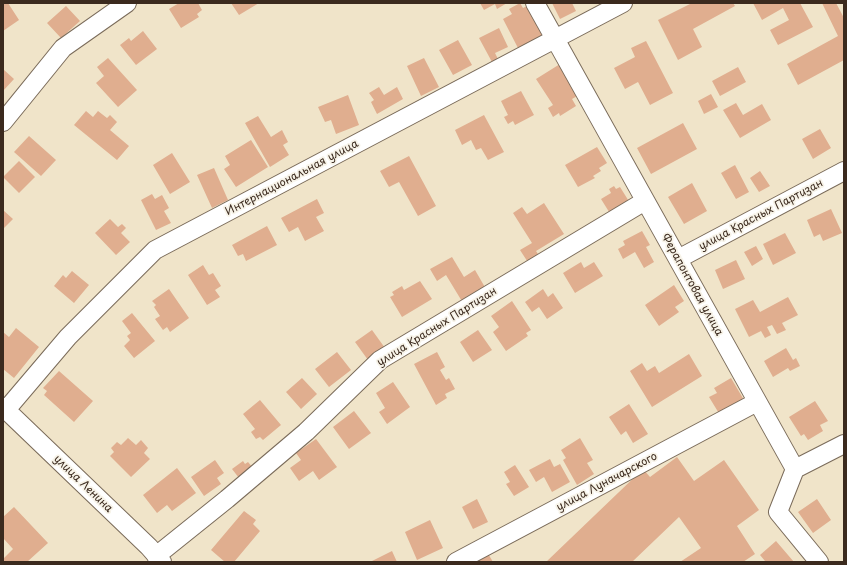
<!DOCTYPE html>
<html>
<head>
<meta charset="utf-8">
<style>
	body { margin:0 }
	#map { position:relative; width:847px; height:565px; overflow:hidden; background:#f0e4c9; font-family:"Playpen Sans",sans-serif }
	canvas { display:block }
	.frame { position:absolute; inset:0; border:4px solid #3b2a1e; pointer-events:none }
</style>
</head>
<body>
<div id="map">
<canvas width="847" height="565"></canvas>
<div class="frame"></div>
</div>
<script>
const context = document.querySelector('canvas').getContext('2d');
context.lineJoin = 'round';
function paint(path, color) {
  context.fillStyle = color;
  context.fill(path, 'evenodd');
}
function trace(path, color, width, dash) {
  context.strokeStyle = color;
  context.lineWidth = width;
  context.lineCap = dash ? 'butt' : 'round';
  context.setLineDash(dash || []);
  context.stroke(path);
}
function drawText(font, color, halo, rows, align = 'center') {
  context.font = font + ' "Playpen Sans",sans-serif';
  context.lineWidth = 3.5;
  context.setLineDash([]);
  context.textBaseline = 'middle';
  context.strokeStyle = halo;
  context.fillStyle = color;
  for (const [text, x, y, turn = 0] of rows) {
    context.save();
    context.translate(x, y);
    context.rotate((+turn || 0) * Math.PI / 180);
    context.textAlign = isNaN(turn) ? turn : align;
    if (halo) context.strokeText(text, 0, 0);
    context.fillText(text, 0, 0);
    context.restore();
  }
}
paint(new Path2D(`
	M3,3H8L19,20L3,31Z
	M179,3H198L202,10L197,14L199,17L181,28L169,9Z
	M231,3H259L239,15Z
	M480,3H507L497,9L495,4L484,10Z
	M520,3L523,8L529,5L544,35L518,48L503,19L512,14L509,9Z
	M552,3H572L576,11L560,19Z
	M692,3H733L735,6L693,29L702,47L678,60L658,20Z
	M753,3H800L813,27L778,45L770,30L789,20L783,8L762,20Z
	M822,3H836L844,18V60L798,85L787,64L838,36Z
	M66,6L80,21L61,38L47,23Z
	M499,28L508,47L495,53L498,59L492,62L479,38Z
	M143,31L157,49L136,65L120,45L129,38L131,41Z
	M458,40L472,65L453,75L439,50Z
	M646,41L673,93L650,105L638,82L625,89L614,68L635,57L631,48Z
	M108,58L137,90L118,107L96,83L104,76L97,67Z
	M424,58L439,87L421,96L407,66Z
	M560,64L579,95L572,99L576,106L560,116L559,113L553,117L548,108L553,105L536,79Z
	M738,67L746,82L720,96L712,81Z
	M3,69L14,79L3,91Z
	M379,87L384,95L397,87L403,99L377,114L371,102L374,100L369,93Z
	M521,91L534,115L515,125L513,121L508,124L504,117L508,115L501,101Z
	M711,94L718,107L704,114L698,101Z
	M348,95L359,125L336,134L331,120L325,122L318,107Z
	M736,103L743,115L762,104L771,120L740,138L723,110Z
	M86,111L93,117L98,111L107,118L110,115L117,122L110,130L129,146L117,160L74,125Z
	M484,115L504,152L488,160L481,148L476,150L471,140L462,145L455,130Z
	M258,116L271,137L282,130L288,142L283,145L289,155L270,167L245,123Z
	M683,123L697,149L651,174L637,148Z
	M820,129L831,148L813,159L802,139Z
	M29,136L56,160L41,176L14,152Z
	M251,140L268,167L236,187L224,169L230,165L225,156Z
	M597,147L607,163L599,168L601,171L593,176L595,178L578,187L565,165Z
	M172,153L190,182L170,194L153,165Z
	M409,156L436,206L418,216L399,182L389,187L380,171Z
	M19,161L35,177L19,193L3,177Z
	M735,165L749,192L736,199L721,173Z
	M214,168L228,200L212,208L197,175Z
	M760,171L770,186L759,192L750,178Z
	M692,183L707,211L684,224L668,197Z
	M614,186L616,189L620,187L630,203L611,215L601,199L611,193L609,189Z
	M152,194L155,199L162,195L169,208L164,211L171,223L156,230L141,200Z
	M317,199L324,213L316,217L324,231L305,241L298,227L289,232L281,218Z
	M544,203L564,234L536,251L542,260L531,267L520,250L532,243L513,213L522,207L527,214Z
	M831,209L842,233L823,241L820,234L814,237L807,220Z
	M3,210L13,219L3,229Z
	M110,219L118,227L122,224L126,228L121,233L130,242L116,255L95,233Z
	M267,226L277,245L246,261L243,254L238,256L232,245Z
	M642,231L650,245L646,247L654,262L644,268L635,252L623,259L618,249L625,245L623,241Z
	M785,233L796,253L773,265L763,244Z
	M756,246L763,259L752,266L744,252Z
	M452,257L464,277L475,270L486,289L463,303L446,275L437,281L430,269Z
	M736,260L745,279L723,289L715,270Z
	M581,262L584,268L594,262L603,276L575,293L563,273Z
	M203,265L209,275L213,273L221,286L215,290L220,297L207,305L188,275Z
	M72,271L89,285L74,303L54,286L63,275L66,278Z
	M420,281L432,299L402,317L390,297L394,295L392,292L402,286L404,290Z
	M674,285L684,301L675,307L679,312L659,326L645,305Z
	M169,289L189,318L170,332L167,327L163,330L155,319L160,316L154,307L156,305L152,301Z
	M543,289L548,297L553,293L563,308L547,319L539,307L532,312L525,302Z
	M788,297L798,315L782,323L786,330L777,334L772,325L767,327L771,335L765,338L761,331L749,337L735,309L753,300L760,312Z
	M512,301L531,330L526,333L528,336L506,351L493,332L499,327L491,316Z
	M132,313L155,341L134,358L124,346L130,340L127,336L131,333L122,321Z
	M16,328L39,347L14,378L3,369V332L9,337Z
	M372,330L385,348L368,360L355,342Z
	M478,330L492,350L473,362L460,342Z
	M786,348L793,360L796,358L800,366L790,371L788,368L773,377L764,361Z
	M337,352L351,370L329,387L315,369Z
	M437,352L445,367L440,370L446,380L449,378L455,389L445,394L447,398L436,405L414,364Z
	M689,354L702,376L652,407L630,371L642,363L647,371L655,366L659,373Z
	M59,371L93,401L74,422L44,395L47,391L43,388Z
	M302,378L317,394L301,409L286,392Z
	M731,378L744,400L720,415L709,397L717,393L714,388Z
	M393,382L410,407L387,424L379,412L385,408L376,393Z
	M260,400L281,425L263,440L260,437L256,439L251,432L255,429L243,414Z
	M815,401L828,421L820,425L823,431L808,440L804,434L801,436L789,417Z
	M629,404L648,434L633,443L626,431L621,435L609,417Z
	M354,411L371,433L349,449L333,427Z
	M128,438L136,445L141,440L148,448L144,453L150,459L131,477L110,456L114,452L111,448L117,442L121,445Z
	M580,438L593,460L587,463L594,474L577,485L563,460L566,458L561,450Z
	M316,439L337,467L319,480L313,471L299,481L290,468L301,460L296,453Z
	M677,457L694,481L724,460L759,510L737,526L755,554L743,562H680L701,548L679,517L632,562H546L643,469L650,477Z
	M550,459L554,467L560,464L570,482L552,492L544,477L536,482L529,470Z
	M215,460L224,473L217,478L221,484L204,496L191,477Z
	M243,461L245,464L248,462L253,468L239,478L232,469Z
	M515,465L529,487L514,496L506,484L510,482L504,472Z
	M177,468L196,493L172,511L167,505L157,513L143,495Z
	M477,499L488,522L473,529L462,507Z
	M817,499L831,520L813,533L798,512Z
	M14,507L48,543L27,562H3V559L13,549L3,538V517Z
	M244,511L256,520L253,524L260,531L234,562H225L211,550Z
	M430,520L443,548L417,560L405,532Z
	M776,541L794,562H764L765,561L760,555Z
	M392,551L397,562H373L372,561Z
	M487,552L493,562H468Z`), '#e0ae8f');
const minor = new Path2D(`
	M535,3L795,469L778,512L819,562
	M3,122L63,48L127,3
	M678,259L844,171
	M3,407L149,547L162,562
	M6,410L68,337L155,250L623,3
	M795,469L844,444
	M156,556L227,499L306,432L380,360L645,201
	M456,562L757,402`);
trace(minor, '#7a6b5a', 20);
trace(minor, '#fff', 18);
drawText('11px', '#3b2a1e', '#f7f3e8', [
	["Интернациональная улица",292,178,-28],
	["улица Красных Партизан",761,215,-28],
	["Ферапонтовая улица",692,285,61],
	["улица Красных Партизан",437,327,-32],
	["улица Луначарского",607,482,-28],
	["улица Ленина",83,484,44]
]);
</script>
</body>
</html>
